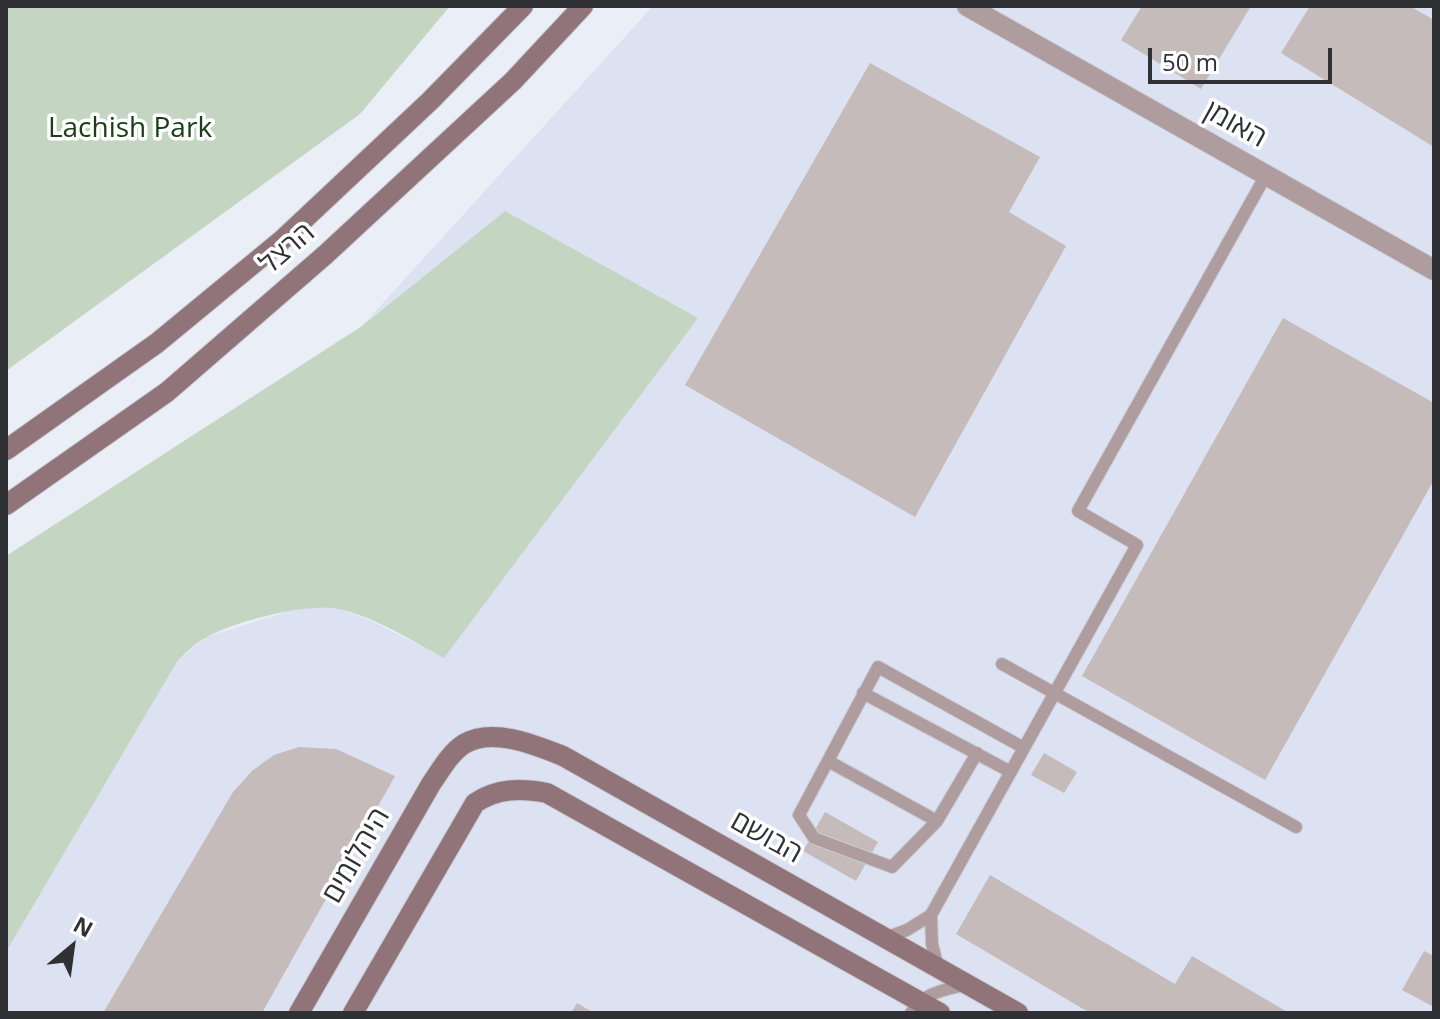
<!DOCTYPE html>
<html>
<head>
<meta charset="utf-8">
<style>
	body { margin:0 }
	#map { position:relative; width:1440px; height:1019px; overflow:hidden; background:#eaeef6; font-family:"Open Sans",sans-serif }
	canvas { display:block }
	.frame { position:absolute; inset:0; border:8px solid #303134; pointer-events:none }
	.north { position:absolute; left:32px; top:907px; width:80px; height:80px; -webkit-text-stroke:6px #fff; paint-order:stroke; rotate:29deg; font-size:22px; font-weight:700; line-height:32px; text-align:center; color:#303134 }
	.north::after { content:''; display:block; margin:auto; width:28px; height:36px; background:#303134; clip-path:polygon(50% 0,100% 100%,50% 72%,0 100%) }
	.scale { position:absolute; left:1148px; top:48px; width:184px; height:36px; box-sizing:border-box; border:4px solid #303134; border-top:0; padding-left:10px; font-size:24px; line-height:28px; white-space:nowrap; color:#303134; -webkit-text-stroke:6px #fff; paint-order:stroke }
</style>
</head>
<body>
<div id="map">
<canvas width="1440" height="1019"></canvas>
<div class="frame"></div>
<div class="north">N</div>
<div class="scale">50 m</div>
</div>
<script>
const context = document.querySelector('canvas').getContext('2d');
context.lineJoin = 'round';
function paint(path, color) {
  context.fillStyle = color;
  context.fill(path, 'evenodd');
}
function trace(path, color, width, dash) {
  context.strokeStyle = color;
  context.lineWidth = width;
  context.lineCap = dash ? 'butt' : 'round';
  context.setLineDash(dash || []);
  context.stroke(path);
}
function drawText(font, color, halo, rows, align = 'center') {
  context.font = font + ' "Open Sans",Heebo,sans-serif';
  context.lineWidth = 7;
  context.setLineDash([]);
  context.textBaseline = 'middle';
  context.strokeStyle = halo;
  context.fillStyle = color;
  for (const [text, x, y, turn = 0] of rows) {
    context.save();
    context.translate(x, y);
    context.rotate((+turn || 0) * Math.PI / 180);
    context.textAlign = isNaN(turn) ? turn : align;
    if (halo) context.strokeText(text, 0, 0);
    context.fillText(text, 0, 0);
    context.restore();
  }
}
paint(new Path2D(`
	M653,6H1434V1013H6V952L178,660L206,637L289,611L319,607L341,609L374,622L445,658L505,211L362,326Z`), '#dce2f1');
paint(new Path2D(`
	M6,6H450L360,114L6,371Z
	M505,211L698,318L444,658C414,642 372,615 338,609C305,603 237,621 207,637C196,642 187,652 178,660L6,952V556L362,326Z`), '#c4d5c2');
paint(new Path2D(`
	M1142,6H1251L1201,89L1121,40Z
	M1310,6H1410L1434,20V147L1281,53Z
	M870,63L1040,157L1009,212L1066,246L915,517L685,385Z
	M1283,318L1434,403V480L1265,780L1082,676Z
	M299,747L336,749L395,776L262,1013H103L233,792L252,771L274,755Z
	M1044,753L1077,772L1064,793L1031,775Z
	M825,812L878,842L856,881L803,851Z
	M990,875L1175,984L1192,956L1289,1013H1090L956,934Z
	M1424,951L1434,956V1007L1402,990Z
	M577,1003L594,1013H571Z`), '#c5bbba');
const lane = new Path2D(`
	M1002,664L1296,827
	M863,693L1011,772
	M977,753L937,821L892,867L814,838L799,815L878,667L1024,748
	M828,761L937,821
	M931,915L932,944L938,967
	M885,938L907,930L931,915L1137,545L1078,511L1266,175
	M911,1013C923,992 945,990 968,984`);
const street = new Path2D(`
	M967,6L1434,270`);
const secondary = new Path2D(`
	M6,450L157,343L282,240L430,101L523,6
	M6,505L167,392L325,255L513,81L583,6
	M299,1013L431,784C440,771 450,753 464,744C493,727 535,745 563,756L1018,1013
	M353,1013L475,803C497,788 521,788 547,793L940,1013`);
trace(lane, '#c9ccd3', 14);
trace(street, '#c9ccd3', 22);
trace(secondary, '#c9ccd3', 22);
trace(lane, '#af9c9e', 12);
trace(street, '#af9c9e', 20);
trace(secondary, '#907479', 20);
drawText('28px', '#303134', '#fff', [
	["האומן",1235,125,29],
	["הרצל",288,249,-41],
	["הבושם",766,838,29],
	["היהלומים",357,856,-60]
]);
drawText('28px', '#184016', '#fff', [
	["Lachish Park",130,129]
]);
</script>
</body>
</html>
